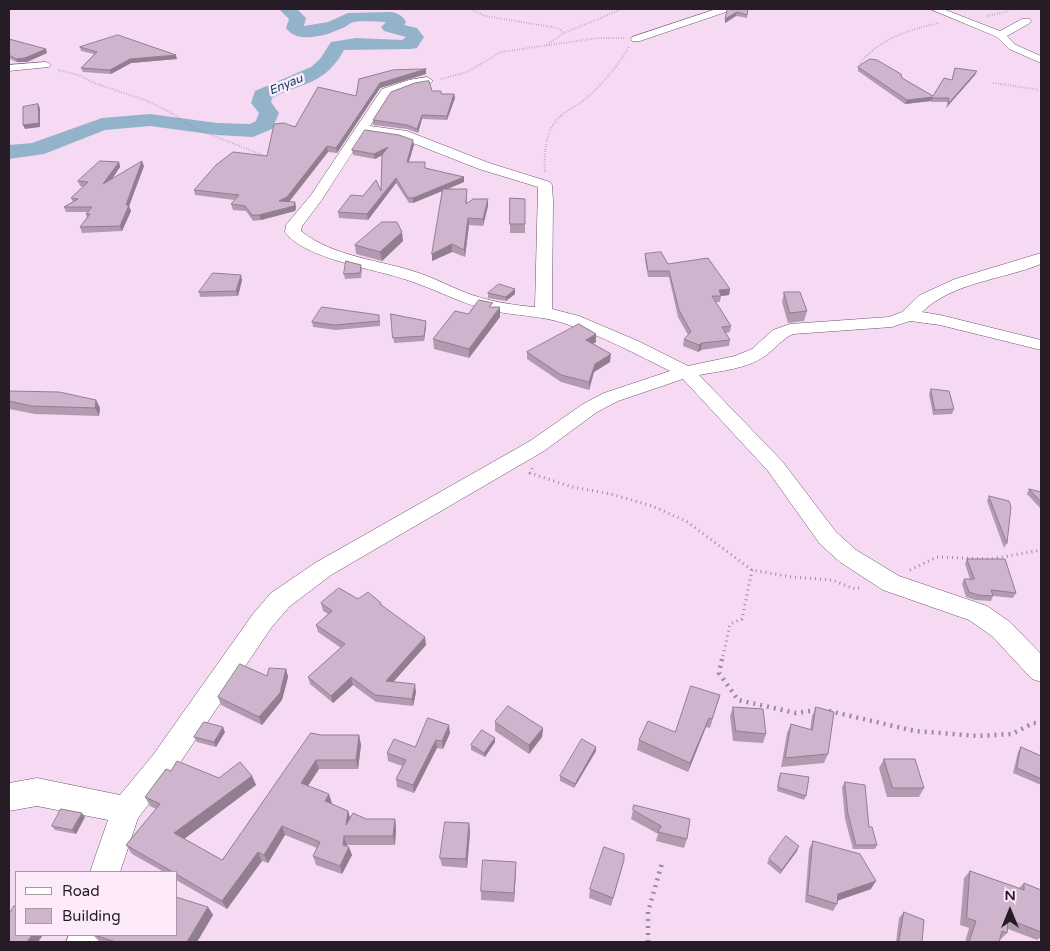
<!DOCTYPE html>
<html>
<head>
<meta charset="utf-8">
<style>
	body { margin:0 }
	#map { position:relative; width:1050px; height:951px; overflow:hidden; background:#f6daf4; font-family:"Varela Round",sans-serif }
	canvas { display:block }
	.frame { position:absolute; inset:0; border:10px solid #261c25; pointer-events:none }
	.legend { position:absolute; left:15px; top:871px; width:162px; height:65px; box-sizing:border-box; background:#fdebfb; border:1px solid #a798a5; margin:0; padding:6px 9px; list-style:none; font-size:15px; color:#261c25 }
	.legend li { display:flex; align-items:center; gap:10px; height:25px }
	.legend b { width:25px; border:1px solid #a798a5 }
	.north { position:absolute; left:985px; top:886px; width:50px; height:50px; -webkit-text-stroke:4px #fdebfb; paint-order:stroke; rotate:0deg; font-size:14px; font-weight:700; line-height:20px; text-align:center; color:#261c25 }
	.north::after { content:''; display:block; margin:auto; width:18px; height:22px; background:#261c25; clip-path:polygon(50% 0,100% 100%,50% 72%,0 100%) }
</style>
</head>
<body>
<div id="map">
<canvas width="1050" height="951"></canvas>
<div class="frame"></div>
<ul class="legend">
<li><b style="height:6px;background:#fff"></b>Road</li>
<li><b style="height:14px;background:#cfb4cd"></b>Building</li>
</ul>
<div class="north">N</div>
</div>
<script>
const context = document.querySelector('canvas').getContext('2d');
context.lineJoin = 'round';
function paint(path, color) {
  context.fillStyle = color;
  context.fill(path, 'evenodd');
}
function trace(path, color, width, dash) {
  context.strokeStyle = color;
  context.lineWidth = width;
  context.lineCap = dash ? 'butt' : 'round';
  context.setLineDash(dash || []);
  context.stroke(path);
}
function drawText(font, color, halo, rows, align = 'center') {
  context.font = font + ' "Varela Round",sans-serif';
  context.lineWidth = 5;
  context.setLineDash([]);
  context.textBaseline = 'middle';
  context.strokeStyle = halo;
  context.fillStyle = color;
  for (const [text, x, y, turn = 0] of rows) {
    context.save();
    context.translate(x, y);
    context.rotate((+turn || 0) * Math.PI / 180);
    context.textAlign = isNaN(turn) ? turn : align;
    if (halo) context.strokeText(text, 0, 0);
    context.fillText(text, 0, 0);
    context.restore();
  }
}
paint(new Path2D(`
	M279,9H297L306,18L304,26L328,22L348,13L392,12C399,14 403,16 406,22L404,25L417,28L424,37L417,48L411,49L344,50C325,85 303,82 272,98L271,102L279,113L272,129L253,137L217,135L150,126L105,130L44,154L9,159V145L32,143L102,118L150,114L217,123L250,124L256,121L259,113L251,103L255,91L311,67L320,59L331,42L356,38L402,40L406,37L384,31L381,27L386,22C375,22 360,20 351,23C347,25 344,28 340,29C325,36 297,44 286,28L289,19Z`), '#92b3ca');
const minor = new Path2D(`
	M716,9H730L729,11L640,41H632L631,39L632,37Z
	M930,9H943L1000,31L1022,19H1030L1031,21L1030,23L1007,36L1016,45L1041,56V63L1009,49L997,37Z
	M45,62L49,63L51,65L49,67L9,71V65Z
	M427,77L433,81L431,83L415,85L390,94L370,126L407,131L489,163L550,182L552,185L553,201L552,309L579,316L638,341L688,366L735,356L752,349L773,330L790,324L889,317L902,312L920,295L955,279L1041,253V264C1002,280 953,282 922,312L940,315L1041,340V350L940,325L910,321L892,327L793,334C782,339 775,349 765,356C747,369 720,371 699,375L782,461L836,532L856,550L899,576L987,606L1010,622L1041,654V682L1032,679L992,636L969,620L883,590L840,562L820,544L768,471L683,379L618,401L597,412L544,451L331,575L289,607L271,628L173,773L138,818L120,872H90L108,820L37,806L9,811V783L37,778L120,795L153,755L253,614L271,593L315,563L530,441L583,404L604,393L670,371C636,354 602,336 566,324C541,315 514,316 488,310C460,303 435,289 407,280C376,269 304,259 285,232L286,225L311,195L382,89L409,80ZM365,133L400,138L479,169L538,187L535,307C511,305 487,301 464,292C449,286 434,278 419,273C381,260 333,257 301,231L302,226L321,201Z
	M69,935H101L98,942H66Z`);
trace(minor, '#6b5369', 1);
trace(new Path2D(`
	M471,9L485,16L558,28L564,33
	M987,16L1006,12L1009,9
	M547,45L564,33L622,9
	M860,63C881,38 908,30 939,23
	M58,70L79,75L94,83L145,100L168,111L196,129L268,157
	M441,79L467,72L501,52L598,38H625
	M993,83L1041,90
	M545,172C544,153 545,128 562,115C569,109 577,106 584,100C602,85 617,67 629,47`), '#9d899c', 2, [0.5, 2]);
trace(new Path2D(`
	M532,468L530,473L572,487L611,494L652,506L686,521L752,570L792,577L832,580L855,589L863,587
	M910,570L937,557L991,559L1041,550
	M722,661L730,624L742,619L752,570`), '#9d899c', 3, [1, 4]);
trace(new Path2D(`
	M722,659L719,673L738,700L796,713L817,710
	M829,711L915,731L978,736L1012,734L1033,723H1041
	M648,942V912L662,863`), '#9d899c', 4.5, [2, 5]);
paint(minor, '#fff');
paint(new Path2D(`
	M729,9H748L747,18L736,16L725,23Z
	M9,39L47,53L27,62H17L10,59H9Z
	M80,47L177,59L131,63L111,74L83,72L81,68L94,54L81,51Z
	M858,67L902,78L933,96L952,80L955,68L975,75L946,108L948,102H931V101L905,104L858,71Z
	M426,69V74L380,88L337,153L328,152L289,202H295L296,208L295,211L261,220L253,221L246,211L233,210L231,204L235,200L195,195L194,190L267,156L295,127L356,96Z
	M432,91L441,94H454L455,98L447,120L422,119L418,133L407,129L373,125V120Z
	M414,145L409,162L425,168L464,177V182L448,189L467,196V203L488,199V206L483,226L469,225L465,257L452,252L432,261L442,191L413,203H409L396,183L368,220L339,218L338,212L381,191L382,155L375,159L353,155L352,150Z
	M119,162L120,167L112,179L144,166L129,206L131,211L122,231L82,233L80,227L87,218L86,214L87,212H66L64,207L73,202L71,198L83,187L80,186L78,181Z
	M510,198L525,199V233H510Z
	M403,241L382,261L356,254L355,245Z
	M645,254L730,289L729,295L721,296L720,302H716L731,326L730,332L726,333L730,340L729,346L701,350L698,352L683,346L684,339L688,335L678,317L669,277H648L645,260Z
	M361,265L362,270L361,278L345,279L344,274Z
	M242,280L238,296L200,297L199,292Z
	M784,292L807,311L804,321L788,323L782,302Z
	M488,293L515,294L506,301L488,298Z
	M493,307L500,317L469,358L434,349L433,339L468,314Z
	M391,314L426,326L424,341L394,343Z
	M380,320V326L336,330L313,327L312,322Z
	M596,334V342L593,344L610,362L594,372L589,390L561,382L527,359V352Z
	M931,389L954,409L952,414L933,415L929,394Z
	M9,391L96,400L100,408L99,416L35,414L9,409Z
	M1029,489L1041,492V509L1027,494Z
	M989,496L1007,543L1004,548L987,501Z
	M967,559L1016,593L1013,598L993,596L991,601L975,600L966,597L962,584L964,579H970L965,564Z
	M358,599L381,603L382,606L426,645L393,682L416,692L413,706L376,702L353,685L333,703L310,684L308,677L341,648L318,632L316,625L328,614L323,611L321,603Z
	M286,669L288,677L282,700L262,725L221,705L218,697L267,676Z
	M720,695L710,728L706,727L688,772L637,750L639,740L675,732Z
	M733,707L766,734L763,743L733,741L730,716Z
	M816,707L828,754L824,763L781,767L787,733L791,724L810,730L812,716Z
	M495,722L543,728L542,737L529,754L495,731Z
	M225,732L216,747L197,742L194,737Z
	M450,733L443,749L437,748L414,793L397,787L396,779L402,766L388,761L387,753L415,747Z
	M321,735H359L361,745L358,769H319L308,786L332,804L348,811L350,818L366,819H395L396,828L395,845H347V846L352,855L342,874L316,865L313,856L317,848L285,835L268,863L262,861L227,909L176,880V872H164L132,854L126,845L156,809L150,806L145,797L171,771L219,778L252,776L256,785L184,839L222,860Z
	M495,738V742L485,757L471,750V745Z
	M1021,747L1041,756V785L1013,773L1018,752Z
	M596,751L574,788L560,781V776Z
	M884,759L924,788L919,797H887L879,768Z
	M781,773L806,796L804,800L777,791L779,778Z
	M845,782L877,845L875,849H853L845,819L842,787Z
	M633,810L687,839L684,848L656,841L658,834L631,819Z
	M85,817L76,834L55,830L52,826Z
	M469,823L470,832L467,868L442,866L440,858Z
	M813,841L871,889L838,900L837,904L833,911L805,902L809,849Z
	M797,851L780,874L767,863L769,859Z
	M622,868L611,906L589,898L590,889Z
	M516,870L514,902L481,900V891Z
	M970,871L1019,888L1024,883L1041,890V937L1037,940L1008,929L1007,933L1000,940H999V942H965L969,928L960,925L964,878Z
	M208,907L213,915L197,942H100L93,935Z
	M904,912L922,942H896L899,918Z`), '#b29bb0');
paint(new Path2D(`
	M737,12L736,16L725,23V19Z
	M46,49L47,53L27,62H17L16,59Z
	M176,55L177,59L131,63L111,74L110,70L130,59Z
	M426,69V74L380,88L337,153L336,148L380,83Z
	M977,71L975,75L946,108L948,104Z
	M454,94L455,98L447,120V116Z
	M933,97L931,101L905,104L907,100Z
	M38,104L40,108V127L25,129L23,125Z
	M422,115V119L418,133L417,129Z
	M413,140L414,145L407,167V162Z
	M327,146L328,152L288,203L279,201Z
	M388,147V152L375,159L374,154Z
	M142,161L144,166L129,206L131,211L122,231L120,226L126,205Z
	M119,162L120,167L105,189L103,184Z
	M464,177V182L413,203V198Z
	M396,178V183L368,220L367,214Z
	M488,199V206L483,226V219Z
	M295,202L296,208L295,211L261,220L259,215Z
	M468,218L469,225L465,257L464,250Z
	M402,232L403,241L382,261L380,252Z
	M452,244V252L432,261V254Z
	M241,275L242,280L238,296L236,291Z
	M515,289V294L506,301V297Z
	M730,289L729,295L721,296L719,290Z
	M500,307V317L469,358V349Z
	M426,321V326L424,341V336Z
	M596,334V342L586,348V340Z
	M702,343L701,350L698,352L699,345Z
	M611,354L610,362L594,372L589,390V382L595,364Z
	M96,400L100,408L99,416L95,408Z
	M425,637L426,645L387,689L386,681Z
	M286,669L288,677L282,700L262,725L259,717Z
	M351,677L353,685L333,703L331,696Z
	M415,684L416,692L413,706L412,699Z
	M709,718L706,727L688,772L690,763Z
	M449,725L450,733L443,749L442,741Z
	M223,727L225,732L216,747L214,742Z
	M543,728L542,737L529,754V745Z
	M359,735L361,745L358,769L356,760Z
	M495,738V742L485,757L484,753Z
	M436,740L437,748L414,793L413,785Z
	M596,747V751L574,788L575,784Z
	M316,760L319,769L304,792L301,783Z
	M252,776L256,785L180,842L174,833Z
	M329,794L332,803L328,810L325,801Z
	M348,811L351,820L346,825Z
	M82,813L85,817L76,834L72,830Z
	M395,819L396,828L395,845L393,836Z
	M469,823L470,832L467,868L466,859Z
	M282,826L285,835L268,863L264,855Z
	M344,836L347,845L346,853L343,845Z
	M799,846L797,851L780,874L782,870Z
	M349,847L352,855L342,874L340,866Z
	M258,852L262,861L227,909L222,901Z
	M516,862V870L514,902V893Z
	M876,881L871,889L834,902L838,894Z
	M208,907L213,915L197,942H187Z
	M32,935H43L38,942H27Z`), '#917e90');
const building = new Path2D(`
	M729,9H748L747,15L737,12L725,19L727,10Z
	M118,35L176,55L130,59L110,70L81,68L97,52L80,47Z
	M9,39L46,49L25,58L16,59L9,55Z
	M870,59L877,60L901,74L902,78L933,96L944,78L952,80L955,68L977,71L948,104L949,98H932L933,97L907,100L858,67Z
	M426,69L380,83L336,148L327,146L287,197L279,201L295,202L294,206L259,215H252L245,206L231,204L239,195L194,190L216,165L233,152L267,156L274,124L284,123L295,127L318,87L356,96L359,79L393,70Z
	M429,81L432,91H441V94H454L447,116L422,115L417,129L407,125L373,120L391,92L415,83Z
	M38,104L39,123L23,125V107Z
	M365,130L399,135L413,140L407,162H425V168L464,177L413,198H408L396,178L367,214L338,212L351,195L363,196L376,180L381,191L382,155L388,147L374,154L352,150Z
	M100,161L119,162L103,184L142,161L126,205H129L120,226L80,227L90,214H86L92,207H64L78,199L71,198L88,182L78,181Z
	M443,189H467L466,204L473,199H488L483,219L468,218L464,250L452,244L432,254Z
	M510,198L525,199V224H510Z
	M382,222H397L402,232L380,252L355,245Z
	M661,252L668,264L708,258L730,289L719,290L721,296H712L731,326L722,327L730,340L702,343L699,345L684,339L691,332L679,310L669,271H648L645,254Z
	M346,261L361,265L360,273L344,274Z
	M213,273L241,275L236,291L199,292Z
	M499,284L515,289L506,297L488,293Z
	M784,292H800L807,311L790,313Z
	M479,300L493,303L489,307H500L469,349L433,339L455,311L468,314Z
	M322,307L379,315V321L335,325L312,322Z
	M391,314L426,321L424,336L393,338Z
	M579,324L596,334L586,340L611,354L595,364L589,382L561,375L527,352Z
	M931,389L949,391L954,409L935,410Z
	M9,391L59,392L96,400L95,408L31,406L9,401Z
	M1029,489L1041,492V501Z
	M989,496L1009,501L1011,507L1007,543Z
	M967,559H1005L1016,593L991,590L993,596L978,595L969,592L964,579H974Z
	M339,588L358,599L368,592L381,603L380,604L425,637L386,681L415,684L412,699L375,695L351,677L331,696L308,677L345,644L316,625L332,611L321,603Z
	M240,664L267,676L269,668L286,669L280,693L259,717L218,697Z
	M691,686L720,695L712,719L709,718L690,763L639,740L648,721L675,732Z
	M508,706L543,728L529,745L495,722Z
	M733,707L763,709L766,734L736,731Z
	M816,707L834,712L828,754L785,758L791,724L812,730Z
	M428,718L449,725L442,741L436,740L413,785L396,779L406,760L387,753L394,739L415,747Z
	M204,722L223,727L214,742L194,737Z
	M482,730L495,738L484,753L471,745Z
	M311,733L321,735H359L356,760H316L301,783L329,794L325,801L348,811L346,825L353,813L366,819H395L393,836H344L343,845L349,847L340,866L313,856L320,842L282,826L264,855L258,852L222,901L176,874V872H173L126,845L160,804L145,797L166,769L171,771L177,761L219,778L240,762L252,776L174,833L222,860Z
	M582,739L596,747L575,784L560,776Z
	M1021,747L1041,756V779L1017,768Z
	M884,759H915L924,788H893Z
	M781,773L809,777L806,796L778,787Z
	M845,782L865,785L869,827H872L877,845H856L848,814Z
	M634,805L690,819L687,839L658,832L661,826L633,810Z
	M61,809L82,813L72,830L52,826Z
	M445,822L469,823L466,859L440,858Z
	M786,836L799,846L782,870L769,859Z
	M813,841L860,854L876,881L838,894L837,904L808,895Z
	M604,847L624,854V860L613,898L590,889Z
	M483,860L516,862L514,893L481,891Z
	M970,871L1024,890V883L1041,890V932L1008,919L1007,933L1002,931L999,942H969L976,921L967,918Z
	M176,897L208,907L187,942H116L94,935H176Z
	M14,906L16,907V935H32L27,942H9V915Z
	M904,912L924,920L922,942H899Z`);
paint(building, '#cfb4cd');
trace(building, '#917e90', 1);
drawText('italic 12px', '#054464', '#fdebfb', [
	["Enyau",286,85,-23]
]);
</script>
</body>
</html>
